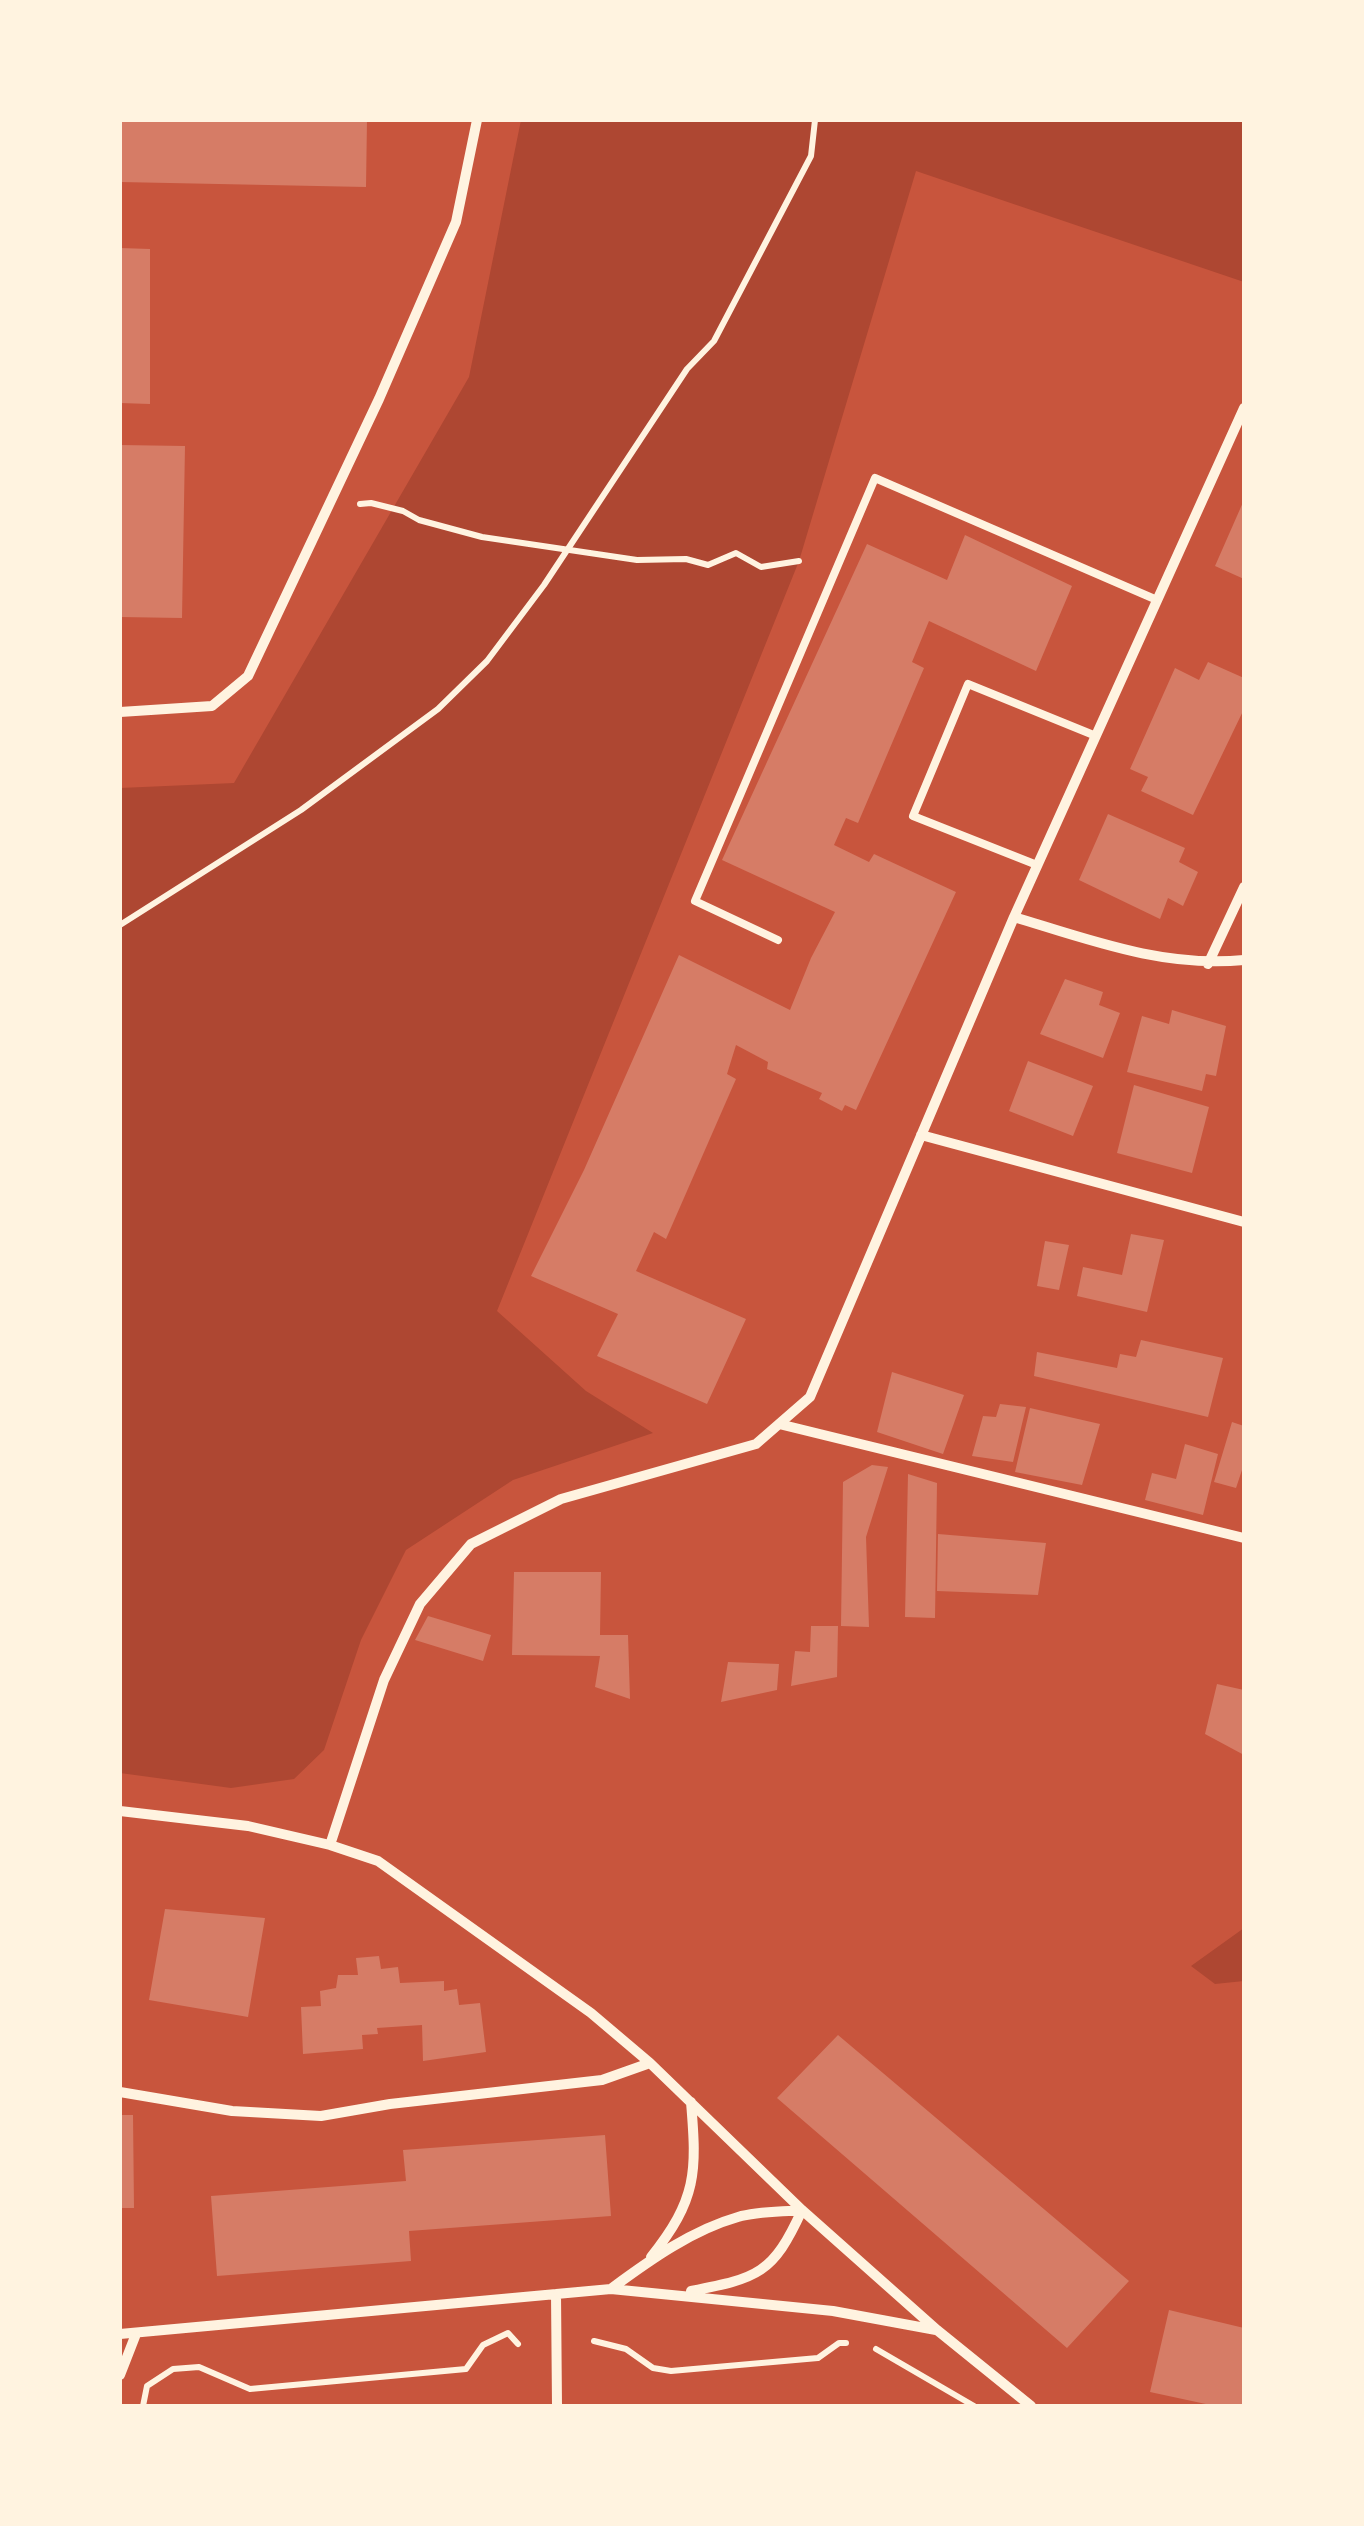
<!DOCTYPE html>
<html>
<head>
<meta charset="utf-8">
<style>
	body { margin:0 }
	#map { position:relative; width:1364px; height:2526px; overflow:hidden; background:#c8553d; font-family:"Sofia Sans Condensed",sans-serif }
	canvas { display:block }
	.frame { position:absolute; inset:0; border:122px solid #fff3e0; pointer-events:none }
</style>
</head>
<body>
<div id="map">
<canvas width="1364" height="2526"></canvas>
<div class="frame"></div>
</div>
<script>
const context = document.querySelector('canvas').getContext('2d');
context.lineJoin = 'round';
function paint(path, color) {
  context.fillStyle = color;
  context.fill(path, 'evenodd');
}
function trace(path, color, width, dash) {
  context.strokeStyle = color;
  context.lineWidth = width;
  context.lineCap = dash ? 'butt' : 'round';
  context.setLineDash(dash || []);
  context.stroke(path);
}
paint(new Path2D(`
	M521,120H1244V282L916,171L799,561L497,1311L586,1391L653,1433L513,1480L406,1550L361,1640L324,1750L294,1779L231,1788L120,1773V788L234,783L469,377Z
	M1244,1928V1981L1215,1984L1191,1966Z`), '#ae4732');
paint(new Path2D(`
	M120,120H367L366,187L120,182Z
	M120,248L150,249V404L120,403Z
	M120,445L185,446L182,618L120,617Z
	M1244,500V579L1215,566Z
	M965,535L1072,586L1036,671L929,621L912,662L924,668L858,823L846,818L834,845L869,862L874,854L956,892L856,1110L845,1105L842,1111L819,1099L822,1093L767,1069L768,1062L736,1045L727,1074L736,1079L666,1239L654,1232L636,1271L746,1319L707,1404L597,1356L618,1314L531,1276L584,1170L679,955L790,1010L811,958L835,912L722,860L867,544L947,580Z
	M1208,662L1244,678V709L1193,815L1141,791L1148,777L1130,769L1175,668L1199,680Z
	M1108,814L1185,848L1179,862L1198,872L1183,906L1168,898L1160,919L1079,880Z
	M1065,979L1103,992L1099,1005L1120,1013L1103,1058L1040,1034Z
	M1172,1010L1226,1026L1216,1076L1206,1074L1202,1091L1127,1072L1142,1016L1169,1024Z
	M1028,1061L1093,1086L1073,1136L1009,1111Z
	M1134,1085L1209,1107L1192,1173L1117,1153Z
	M1131,1234L1164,1240L1147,1312L1077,1296L1083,1267L1122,1275Z
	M1045,1241L1069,1245L1059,1290L1037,1286Z
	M1141,1340L1223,1358L1208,1417L1034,1376L1037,1352L1117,1368L1120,1354L1136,1357Z
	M892,1372L964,1395L943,1454L877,1432Z
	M1000,1404L1026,1407L1013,1462L972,1456L983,1416L996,1417Z
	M1030,1408L1100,1424L1082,1485L1015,1472Z
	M1232,1422L1244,1426V1464L1236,1488L1214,1482Z
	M1185,1444L1218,1454L1203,1515L1145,1500L1152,1473L1176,1479Z
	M872,1465L888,1467L866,1537L869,1627L841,1626L843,1482Z
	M908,1474L937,1483L935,1618L905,1617Z
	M938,1534L1046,1543L1038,1595L937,1591Z
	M514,1572H601L600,1635H628L630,1699L595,1687L600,1656L512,1655Z
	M428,1616L491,1635L483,1661L415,1640Z
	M811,1626H838L837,1677L791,1686L795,1651L810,1652Z
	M728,1662L779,1664L777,1690L721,1702Z
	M1217,1684L1244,1690V1755L1205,1734Z
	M165,1909L265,1918L248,2017L149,2000Z
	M379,1956L381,1969L398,1967L400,1983L444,1981V1991L457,1989L459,2005L480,2003L486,2052L423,2061L422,2025L377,2028L378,2034L362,2035L363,2049L303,2054L301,2007L321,2006L320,1991L336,1988L338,1975H358L356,1958Z
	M838,2035L1129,2281L1067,2348L777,2098Z
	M120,2115H133L134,2208H120Z
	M605,2135L611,2216L409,2231L411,2261L217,2276L211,2196L406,2181L403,2150Z
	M1169,2310L1244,2328V2406H1215L1150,2392Z`), '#d67c66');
trace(new Path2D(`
	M360,504L371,503L403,511L419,520L482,537L637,560L686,559L708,565L736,553L761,567L799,561
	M120,925L301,810L438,709L487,661L544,585L687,369L714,341L811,156L815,120
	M594,2341L626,2349L653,2368L671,2371L818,2358L839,2343H846
	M876,2349L974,2406
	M143,2406L147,2386L173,2369L199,2367L250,2389L466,2369L483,2345L508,2333L518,2344`), '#fff3e0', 6);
trace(new Path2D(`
	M1037,865L913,816L968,684L1096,736
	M778,940L695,901L875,478L1157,600`), '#fff3e0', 8);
trace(new Path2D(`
	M120,712L212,706L248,676L379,399L456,222L477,120
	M1014,917C1090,940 1164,968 1244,960
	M1208,964L1244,887
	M921,1135L1244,1222
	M779,1424L1244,1538
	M120,1811L248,1826L330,1845L378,1861L591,2013L650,2063L802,2210L937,2330L1031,2406
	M330,1845L384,1680L420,1604L471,1544L561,1499L756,1444L810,1397L1014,917L1244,408
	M120,2092L232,2111L321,2116L390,2104L602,2080L650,2063
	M651,2257C697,2199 697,2173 691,2102
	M612,2288C650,2260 692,2230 738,2217C758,2211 782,2212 802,2210
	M691,2291C758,2278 773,2274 802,2210
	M556,2294L557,2406
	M120,2334L611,2289L833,2311L936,2330
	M120,2375L136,2334`), '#fff3e0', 10);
</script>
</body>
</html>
